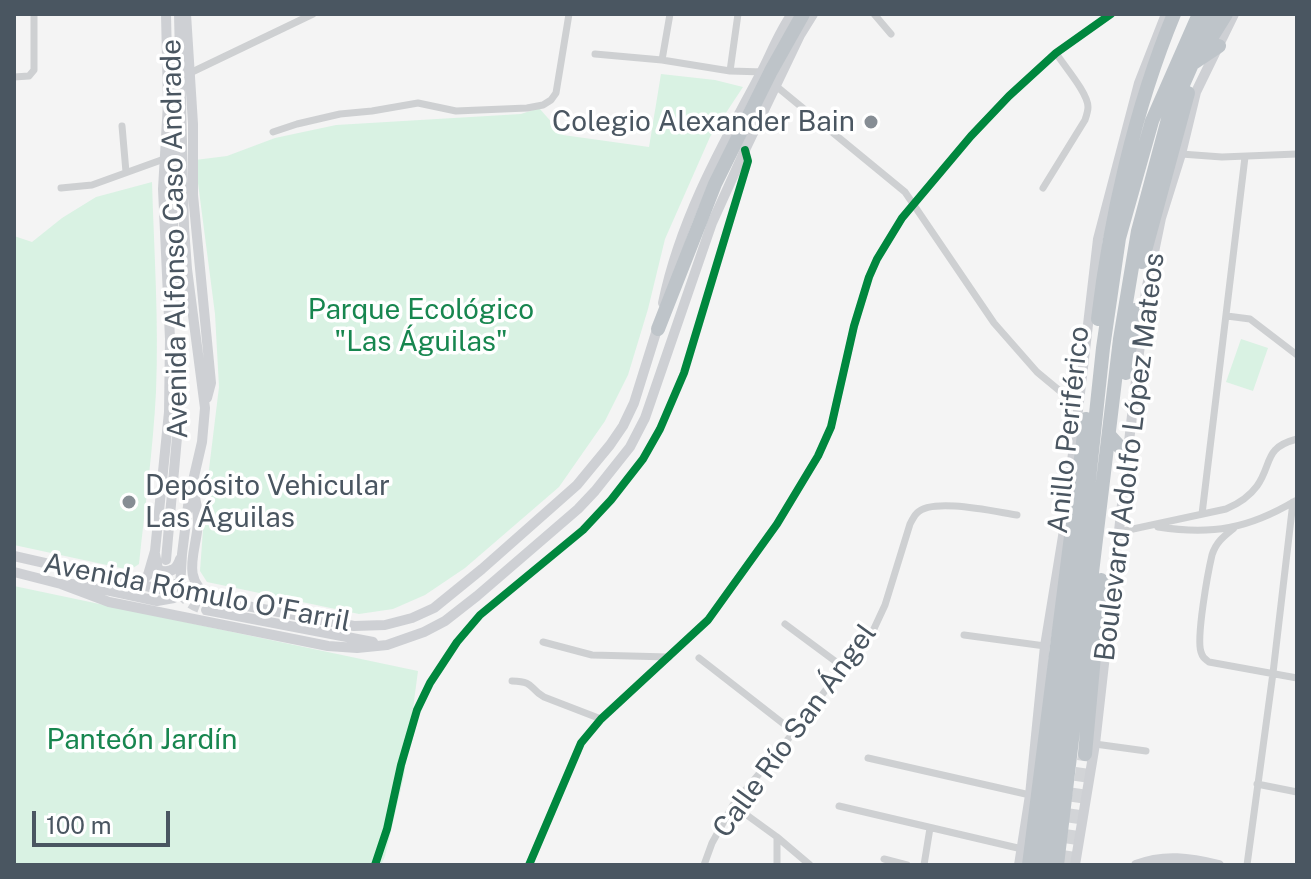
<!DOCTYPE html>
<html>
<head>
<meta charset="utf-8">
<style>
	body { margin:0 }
	#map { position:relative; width:1311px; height:879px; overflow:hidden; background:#f4f4f4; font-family:"Public Sans",sans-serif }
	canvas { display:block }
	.frame { position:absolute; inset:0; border:16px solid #4a5661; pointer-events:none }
	.scale { position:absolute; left:32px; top:811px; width:138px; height:36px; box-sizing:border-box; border:4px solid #4a5661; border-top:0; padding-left:10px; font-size:24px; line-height:28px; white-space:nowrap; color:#4a5661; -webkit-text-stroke:6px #fff; paint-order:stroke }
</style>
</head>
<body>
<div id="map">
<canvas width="1311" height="879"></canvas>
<div class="frame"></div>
<div class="scale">100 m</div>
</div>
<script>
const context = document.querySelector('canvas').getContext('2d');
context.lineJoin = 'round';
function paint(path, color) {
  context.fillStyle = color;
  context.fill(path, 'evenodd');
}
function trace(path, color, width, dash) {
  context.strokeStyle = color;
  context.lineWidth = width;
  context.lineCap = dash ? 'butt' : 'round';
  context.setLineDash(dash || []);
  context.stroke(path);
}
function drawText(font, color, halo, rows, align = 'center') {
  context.font = font + ' "Public Sans",sans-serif';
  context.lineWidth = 7;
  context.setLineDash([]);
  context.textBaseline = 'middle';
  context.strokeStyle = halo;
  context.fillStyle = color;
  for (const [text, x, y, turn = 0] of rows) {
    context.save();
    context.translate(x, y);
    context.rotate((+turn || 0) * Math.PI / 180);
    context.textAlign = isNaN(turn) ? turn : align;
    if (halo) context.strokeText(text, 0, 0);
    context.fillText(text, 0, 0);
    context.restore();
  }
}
paint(new Path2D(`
	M661,74L715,80L743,87L710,137L665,239L648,309L628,375L605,421L559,487L465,568L425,595L393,609L359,614L207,582L200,571L205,502L219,387L215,314L195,160L227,156L275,138L336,125L521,114L539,108L563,135L649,147Z
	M152,182C154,251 159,322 156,392C153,450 145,507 139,564L130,570L14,545V236L32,242L62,218L96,197Z
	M1241,339L1268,348L1253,391L1226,382Z
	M14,586L418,671L404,776L385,856L381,865H14Z`), '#d9f2e3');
trace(new Path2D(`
	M167,566C172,587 184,605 206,610`), '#d2d4d7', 10, [10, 5]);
trace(new Path2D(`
	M1069,865L1085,754`), '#d2d4d7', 14, [14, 7]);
trace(new Path2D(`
	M874,14L891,34
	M595,54L662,60L730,71L764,72
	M662,60L670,14
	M730,71L738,14
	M190,73L313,14
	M14,77L29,76L34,70V14
	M775,82L776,86L905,192L994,323L1037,372L1078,406
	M122,126L126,172
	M273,132L297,124L340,114L372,111L418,103L456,111L527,108L543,105L551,100L556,93L569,14
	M1181,154L1222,157L1297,154
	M61,188L92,185L164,159
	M1043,188L1085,120C1086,117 1088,111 1088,107C1088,93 1064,66 1056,53
	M1227,316L1250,319L1297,355
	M1202,514L1245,157
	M1158,527C1212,535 1248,529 1295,501
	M1234,528C1224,536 1216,542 1212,555C1208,572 1196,638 1201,652C1203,658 1204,658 1209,662L1297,678
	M1119,532L1226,509C1238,504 1249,497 1257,486C1273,463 1263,448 1297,439
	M785,624L843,667
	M964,635L1045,646
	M543,642L592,655L669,657
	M699,658L794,732
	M512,681C536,682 527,687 544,697L601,719
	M1095,744L1146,751
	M868,758L1030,795
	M1257,784L1297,792
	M733,805L777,837L810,865
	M839,806L1022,849
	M777,837V865
	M884,859L907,865
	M529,865L581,743L601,719L708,620L777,524L818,456L831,427L854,326L869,277L877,259L902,218L971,136L1009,96L1056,53L1111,14
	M704,865L712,843L733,805L794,732L843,667L872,633L885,605L910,524C912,520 914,516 917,513C932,497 996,512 1017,515
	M924,865L930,828
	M1247,865L1273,673L1293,502`), '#ced0d2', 7);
trace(new Path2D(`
	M186,14L193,124V195L211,383L207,398
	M174,63V99
	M174,123L172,186L176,323
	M663,303C680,220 721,147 761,73C771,54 779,32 792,14
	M193,490C196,500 198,511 198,522C197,550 179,580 211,597
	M155,554L158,569L162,571C172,573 177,568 180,559
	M14,556L177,593L354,626L385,625L412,618L434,608L482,569L577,485L610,445L623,426L634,403L659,323
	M166,560L179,415L177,351
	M14,572L61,584L109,602L328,646L357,648L387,645L424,632L445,621L477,596L578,509L595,491L630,447L645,418L712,223L745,150L800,35L813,14
	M133,583L143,580L148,575L155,551L169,412L170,339L163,189L168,103L166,14
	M71,584L83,585L157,601L174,598L180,588L182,554L189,498L202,442L205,408L187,269L184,227L179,14
	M206,610L373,642
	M1019,865L1030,795L1045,646L1064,530L1098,239L1139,83L1166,14
	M1075,865L1095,744L1146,291L1161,218L1181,154L1196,92L1234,14
	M1136,865C1164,854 1190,858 1219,865`), '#ced0d4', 10);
trace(new Path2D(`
	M1208,43L1226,14
	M1192,64L1219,46
	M1142,262L1188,93
	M1098,319C1110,219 1135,108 1174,14
	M658,329L715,184L771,71L803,14
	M1126,373L1135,310
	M1109,435L1127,455
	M1085,754L1101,580
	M1029,865L1086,419
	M1043,865L1074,621L1103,348L1119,238L1152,121L1199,14
	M1057,865L1120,339L1138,231L1168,119L1214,14`), '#bec4c9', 14);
trace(new Path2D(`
	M375,865L387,829L401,765L417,710L430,683L457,642L480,615L583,530L611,500L643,459L660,429L684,373L748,161L745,150
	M529,865L581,743L601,719L708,620L777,524L818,456L831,427L854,326L869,277L877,259L902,218L971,136L1009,96L1056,53L1111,14`), '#00873e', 8);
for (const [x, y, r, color] of [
	[871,122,8,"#868d94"],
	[129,502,8,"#868d94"]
]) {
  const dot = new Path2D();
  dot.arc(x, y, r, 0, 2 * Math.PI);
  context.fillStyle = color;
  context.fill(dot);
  trace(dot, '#fff', 3);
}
drawText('28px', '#4a5661', '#fff', [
	["Colegio Alexander Bain",855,122],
	["Depósito Vehicular",145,486,"left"],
	["Las Águilas",145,518,"left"]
], 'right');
drawText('28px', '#4a5661', '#fff', [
	["Avenida Alfonso Caso Andrade",175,239,-91],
	["Anillo Periférico",1069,430,-84],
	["Boulevard Adolfo López Mateos",1130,457,-83],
	["Avenida Rómulo O'Farril",197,593,11],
	["Calle Río San Ángel",795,731,-54]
]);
drawText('28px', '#17864f', '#fff', [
	["Parque Ecológico",421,310],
	["\"Las Águilas\"",421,342],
	["Panteón Jardín",142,740]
]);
</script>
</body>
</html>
